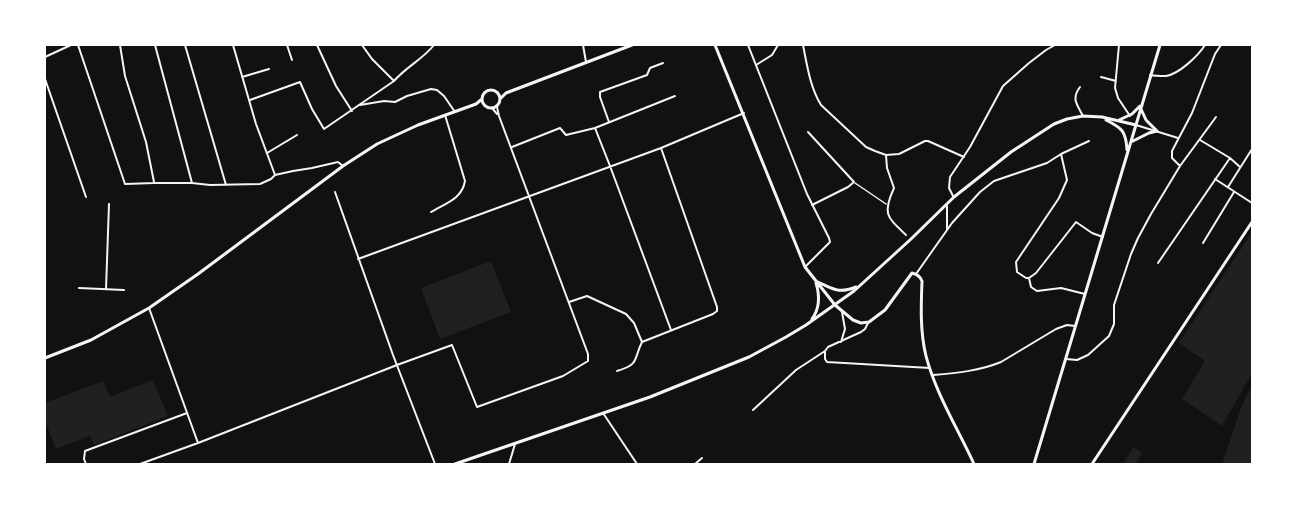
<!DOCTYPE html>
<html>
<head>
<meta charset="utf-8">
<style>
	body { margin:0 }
	#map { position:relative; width:1297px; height:509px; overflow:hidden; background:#111; font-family:"Noto Sans",sans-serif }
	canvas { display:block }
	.frame { position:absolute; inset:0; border:46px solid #fff; pointer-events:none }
</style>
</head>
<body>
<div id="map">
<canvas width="1297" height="509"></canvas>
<div class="frame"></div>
</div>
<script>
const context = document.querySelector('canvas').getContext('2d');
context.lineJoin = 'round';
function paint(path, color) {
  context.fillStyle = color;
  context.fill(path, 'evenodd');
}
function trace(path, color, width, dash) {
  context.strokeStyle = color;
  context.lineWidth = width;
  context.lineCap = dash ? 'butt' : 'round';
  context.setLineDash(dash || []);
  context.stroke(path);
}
paint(new Path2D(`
	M1252,232V373L1222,426L1182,399L1205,361L1179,343Z
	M491,261L511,312L440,339L421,288Z
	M153,380L168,416L94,445L90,436L56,449L45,421V403L103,381L110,397Z
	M1252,385V464H1222L1241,408Z
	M1133,447L1142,452L1136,464H1123Z`), '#202020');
trace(new Path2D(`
	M855,183L886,204`), '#f5f5f5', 1.5);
trace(new Path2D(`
	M78,45L125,184L154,183H192L210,185L260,184L271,179L275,175L293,171L312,168L338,162L343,166
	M120,45L125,76L146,142L154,182
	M155,45L192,183
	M185,45L226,185
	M233,45L256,124L275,175
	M287,45L292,60
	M317,45L336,86L352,111
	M362,45L372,59L394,81
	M583,45L586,62
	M748,45L807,194L829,238L830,242L805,267
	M803,45C807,65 810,87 821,105L866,147L875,151L886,155L899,154L925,141H928L964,157
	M1119,45L1115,88L1118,98L1130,116
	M45,57L71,45
	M756,65L772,55L778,45
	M1150,75C1155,76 1161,76 1166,76C1179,74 1198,56 1205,45
	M242,77L269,69
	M1101,77L1116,81
	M45,79L86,197
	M1080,87C1071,99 1077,104 1083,116
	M250,100L300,82L312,109L324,129L394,81C406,67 423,59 434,45
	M360,105L384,101L395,102L407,96L431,89L437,90L444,96L455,112
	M492,108L497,114
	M609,122L600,97V92L647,75L650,68L663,63
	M1136,125L1178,138
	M595,128L610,166L671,330
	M808,132L854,182L848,187L812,205
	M1200,140L1230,158L1240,167
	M512,147L560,128L566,135L595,128L675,96
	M267,153L297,135
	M1061,154L1067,180L1059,198L1016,262L1017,272L1026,278H1029L1036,273L1076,222L1092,233L1103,237
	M886,155L887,168L894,188C882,214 887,217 906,235
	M1180,166L1172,158V151L1192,113L1215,54L1221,45
	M1215,179L1252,203
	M1228,187L1252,149
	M335,192L393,355L435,464
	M953,196L949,188L950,177L970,147L1003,86L1029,63L1046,50L1055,45
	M947,206V230
	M431,212C446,203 462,199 465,181L445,115
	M1203,243L1234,192
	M358,259L661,148L744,113
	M1158,263L1230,158
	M916,274L952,223L980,192L994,181L1047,163L1061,154L1089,141
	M1029,278L1031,287L1037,291L1061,288L1085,294
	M79,288L124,290
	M106,289L109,204
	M569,302L587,296L626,314L634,323L642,342C633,360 640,364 617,371
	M149,308L198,443
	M642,342L713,314L717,311V307L661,148
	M841,342L845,329L842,312
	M825,352V359L827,362L930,368
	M1066,359L1077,360L1088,355L1109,336L1114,324V305L1131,254L1138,238L1151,214L1180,166L1216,117
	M933,375C957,373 979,371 1001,362L1056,329L1067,325L1075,326
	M753,410L796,370L825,351L828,347L861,332L865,329L868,323
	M603,413L637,464
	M86,464L84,459L85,451L187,413
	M140,464L198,443L397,365L452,345L477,407L563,376L588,361V354L499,116L497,107
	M509,464L515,444
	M695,464L702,458`), '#f5f5f5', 2);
trace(new Path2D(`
	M715,45L805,267L835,305L853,320L861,323L869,322L885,310L912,273C917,274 920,276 922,281C921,306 920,332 926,356C936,394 958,429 974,464
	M482 99a9 9 0 1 1 18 0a9 9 0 1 1-18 0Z
	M500,99L506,93L632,45
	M1141,109L1146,120L1157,131
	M1106,120C1122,128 1126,131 1127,150
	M1119,120L1132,114L1140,106
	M1131,142L1149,133L1157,131
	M818,282C834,289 838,294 856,287
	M812,319C820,308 820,296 816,283
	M45,358L91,340L149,308L198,274L343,166L377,144L418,125L476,104L482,99
	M455,464L650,397L749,357L786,337L806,325L854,291L911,239L954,197L1011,152L1054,124L1067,119L1083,116L1102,117L1136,125
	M1034,464L1160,45
	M1092,464L1252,222`), '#f5f5f5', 3);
</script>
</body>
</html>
